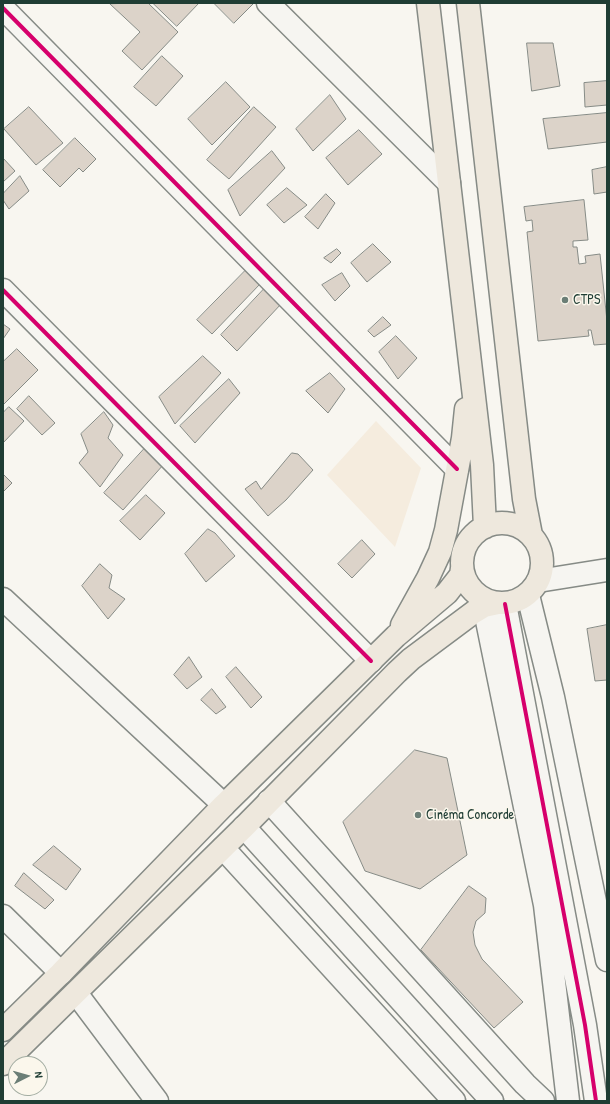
<!DOCTYPE html>
<html>
<head>
<meta charset="utf-8">
<style>
	body { margin:0 }
	#map { position:relative; width:610px; height:1104px; overflow:hidden; background:#f8f6f0; font-family:"Patrick Hand",sans-serif }
	canvas { display:block }
	.frame { position:absolute; inset:0; border:4px solid #1f3d34; pointer-events:none }
	.north { position:absolute; left:8px; top:1056px; width:40px; height:40px; box-sizing:border-box; background:#fbf7ec; border:1px solid #a3ada2; border-radius:50%; rotate:84deg; font-size:11px; font-weight:700; line-height:16px; text-align:center; color:#1f3d34 }
	.north::after { content:''; display:block; margin:auto; width:14px; height:18px; background:#6b7e76; clip-path:polygon(50% 0,100% 100%,50% 72%,0 100%) }
</style>
</head>
<body>
<div id="map">
<canvas width="610" height="1104"></canvas>
<div class="frame"></div>
<div class="north">N</div>
</div>
<script>
const context = document.querySelector('canvas').getContext('2d');
context.lineJoin = 'round';
function paint(path, color) {
  context.fillStyle = color;
  context.fill(path, 'evenodd');
}
function trace(path, color, width, dash) {
  context.strokeStyle = color;
  context.lineWidth = width;
  context.lineCap = dash ? 'butt' : 'round';
  context.setLineDash(dash || []);
  context.stroke(path);
}
function drawText(font, color, halo, rows, align = 'center') {
  context.font = font + ' "Patrick Hand",sans-serif';
  context.lineWidth = 3;
  context.setLineDash([]);
  context.textBaseline = 'middle';
  context.strokeStyle = halo;
  context.fillStyle = color;
  for (const [text, x, y, turn = 0] of rows) {
    context.save();
    context.translate(x, y);
    context.rotate((+turn || 0) * Math.PI / 180);
    context.textAlign = isNaN(turn) ? turn : align;
    if (halo) context.strokeText(text, 0, 0);
    context.fillText(text, 0, 0);
    context.restore();
  }
}
paint(new Path2D(`
	M376,421L421,468L395,547L327,475Z`), '#f5ecde');
const building = new Path2D(`
	M148,3L178,32L142,70L122,51L140,32L110,4Z
	M153,3H199L177,26Z
	M214,3H254L234,23Z
	M527,43H553L560,86L532,91Z
	M162,56L183,76L156,106L134,87Z
	M607,81V105L585,107L584,83Z
	M226,82L250,107L212,145L188,119Z
	M330,95L346,119L313,151L296,129Z
	M29,107L63,143L36,165L4,129Z
	M254,107L276,127L229,179L207,160Z
	M607,113V142L548,149L543,119Z
	M359,130L382,154L348,185L326,158Z
	M75,138L96,159L83,172L79,168L60,187L43,170Z
	M272,151L285,168L240,216L228,190Z
	M3,158L15,171L3,182Z
	M607,167V192L594,194L592,170Z
	M20,176L29,191L9,209L3,200V194Z
	M287,188L307,205L284,223L267,205Z
	M326,194L335,203L318,229L305,217Z
	M584,200L588,240L573,241V247H577L579,264L586,263L585,256L600,254L607,321V344L594,345L591,330H588L589,336L538,341L527,232L533,231L532,220L526,221L524,207Z
	M373,244L391,262L367,282L351,263Z
	M337,249L341,253L331,263L324,258Z
	M247,269L261,283L212,334L197,320Z
	M342,273L350,286L335,301L322,285Z
	M265,288L282,303L237,351L221,335Z
	M383,317L391,325L374,337L368,331Z
	M3,324L10,329L3,339Z
	M396,336L417,358L398,379L379,352Z
	M17,349L38,370L3,405V362Z
	M203,356L221,373L175,424L159,397Z
	M330,373L345,389L328,413L306,391Z
	M229,379L240,393L195,443L180,426Z
	M29,396L55,423L42,435L17,409Z
	M9,407L24,421L3,443V413Z
	M104,412L113,425L108,438L123,455L100,487L79,463L88,452L81,434Z
	M146,447L164,464L123,510L104,493Z
	M292,453L298,454L313,470L286,500L268,516L245,489L256,481L261,489Z
	M3,474L12,483L3,492Z
	M146,495L165,513L140,540L120,521Z
	M208,529L215,533L235,556L206,582L185,554Z
	M362,540L375,554L352,578L338,564Z
	M100,564L112,575L109,588L125,599L108,619L82,586Z
	M607,625V680L595,681L587,629Z
	M189,657L202,677L187,689L174,675Z
	M236,667L262,697L251,708L226,677Z
	M212,689L226,707L216,714L201,700Z
	M415,750L447,758L467,855L420,889L365,871L343,822Z
	M54,846L81,869L66,890L33,865Z
	M24,873L54,900L45,909L15,886Z
	M469,886L486,898L485,913L476,921L473,932L475,945L482,959L523,1002L494,1028L421,950Z`);
paint(building, '#dcd3c9');
trace(building, '#868b86', 1);
const minor = new Path2D(`
	M268,3L449,183
	M3,8L457,469
	M3,290L371,661
	M538,581L607,570
	M528,595L553,697L607,960
	M3,599L224,805
	M505,604L585,1025L596,1101
	M484,606L545,905L568,1101
	M269,801L525,1084L543,1101
	M244,827L492,1101
	M223,848L454,1101
	M3,916L61,973
	M76,993L157,1101`);
const major = new Path2D(`
	M428,3L482,465L485,527
	M468,3L524,499L531,535
	M462 563a40 40 0 1 1 80 0a40 40 0 1 1-80 0Z
	M402,625L428,578L440,552L446,530L463,438L466,409
	M3,1030L61,973L224,805L396,636L447,593L461,575L462,568
	M3,1064L244,827L397,672L411,659L474,612L484,606L498,603`);
trace(minor, '#868b86', 25);
trace(major, '#868b86', 25);
trace(minor, '#f6f5f1', 22);
trace(major, '#eee8dd', 22);
trace(new Path2D(`
	M3,8L457,469
	M3,290L371,661
	M505,604L585,1025L596,1101`), '#d6006c', 4);
for (const [x, y, r, color] of [
	[565,300,4,"#6b7e76"],
	[418,815,4,"#6b7e76"]
]) {
  const dot = new Path2D();
  dot.arc(x, y, r, 0, 2 * Math.PI);
  context.fillStyle = color;
  context.fill(dot);
  trace(dot, '#fbf7ec', 1.5);
}
drawText('14px', '#1f3d34', '#fbf7ec', [
	["CTPS",573,300],
	["Cinéma Concorde",426,815]
], 'left');
</script>
</body>
</html>
